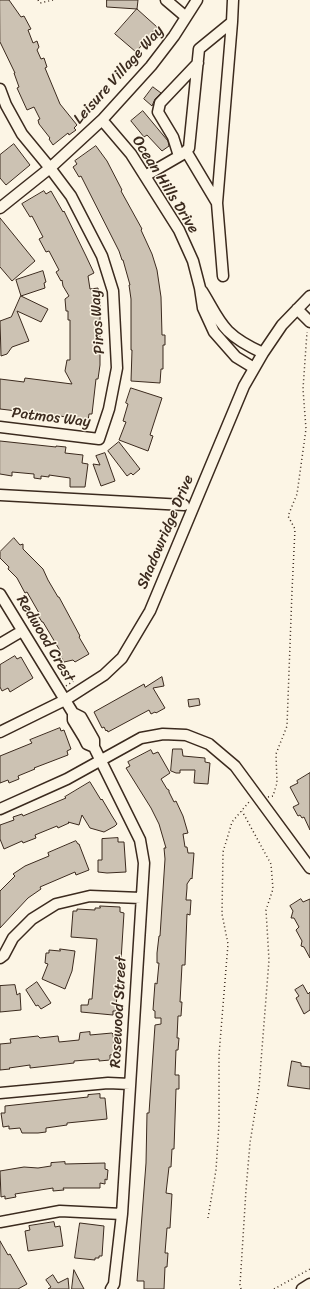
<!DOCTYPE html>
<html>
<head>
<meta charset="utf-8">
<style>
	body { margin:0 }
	canvas { display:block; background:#fcf5e5 }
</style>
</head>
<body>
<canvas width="310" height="1289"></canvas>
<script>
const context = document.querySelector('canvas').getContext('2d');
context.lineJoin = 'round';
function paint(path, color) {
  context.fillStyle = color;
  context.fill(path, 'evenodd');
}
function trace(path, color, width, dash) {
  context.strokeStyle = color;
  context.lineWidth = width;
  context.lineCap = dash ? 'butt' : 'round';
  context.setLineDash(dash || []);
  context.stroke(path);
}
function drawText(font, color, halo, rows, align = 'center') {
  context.font = font + ' Sriracha,sans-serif';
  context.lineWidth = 3;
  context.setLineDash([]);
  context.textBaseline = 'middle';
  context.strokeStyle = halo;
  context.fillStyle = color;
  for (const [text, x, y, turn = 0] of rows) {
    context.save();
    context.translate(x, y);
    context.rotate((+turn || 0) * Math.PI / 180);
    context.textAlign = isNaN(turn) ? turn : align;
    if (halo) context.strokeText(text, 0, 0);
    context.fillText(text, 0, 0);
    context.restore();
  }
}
const building = new Path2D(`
	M0,0H9L21,17L24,16L31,29L28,30L33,43L37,41L39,47L37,50L41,59L44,58L47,67L45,68L60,104L77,125L74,128L76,130L69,135L68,133L53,145L49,139L50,138L39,124L38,120L40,119L34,107L27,110L17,88L19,87L14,73H15L0,42Z
	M107,0H138L137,9L107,7Z
	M137,9L157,27L136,52L115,34Z
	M153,87L161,93L155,99L152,106L144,99Z
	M143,111L168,141L169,146L162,151L147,135L144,137L131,121Z
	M14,144L30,165L6,185L0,178V155Z
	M96,146L107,161L122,190L121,191L142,229L141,230L152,254L157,270L161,297L162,335H165V345H163V369H161L160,383L131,381L132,350H131V299L129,285H130L123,260H122L119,251L81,176L79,177L73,167L77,164L75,161Z
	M44,191L46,194L51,191L63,212L64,211L86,256L94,273L88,276L90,289L98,288L100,302V365L98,379H96L92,414H89L87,428L84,419L0,409V379L24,382L25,378L72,384L65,371L67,360H70V320H68V311H66L65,299L69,296L63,286L62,280L61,281L56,272L59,270L49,251L46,252L39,239L43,237L32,216L30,217L22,204Z
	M0,218L35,261L12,281L0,267Z
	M43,271L46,282L44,283L45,288L21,296L16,280Z
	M21,296L48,309L41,322L17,311L29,341L12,347L7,354L1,356L0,321L11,317Z
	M131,388L162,398L150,435L153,436L148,451L119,440L126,422L123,421L128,404L126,403Z
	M0,441L56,447V446L66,447L65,453L83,455L82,463L88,464L85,487H70V478L49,475V477L41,476V479L34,478V474L12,472V476L0,474Z
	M119,442L140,469L133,475L131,473L127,476L108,451Z
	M105,453L115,481L101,486L93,464L100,465L96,456Z
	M14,538L20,545L23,544V549L43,569L48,580L58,597H59L80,636L79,637L89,654L75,662L73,660L64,662L60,655L62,654L43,622H42L37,614L39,613L27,592L25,593L17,578L8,569L9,567L0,558V552Z
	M15,656L17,659L21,657L33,678L10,692L8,688L2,691L0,687V665Z
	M162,677L164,686L153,688L165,708L156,713L155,712L151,714L149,710L108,732L107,730L106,731L104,727L102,728L94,712L144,684L145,687Z
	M199,699L200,705L189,707L188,700Z
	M60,728L61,731L64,730L71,749L67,751L68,755L34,768L35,769L18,776L19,779L9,783L8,780L0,783V756L32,743L30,740Z
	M173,749H182L183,756L205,758V762L210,763L208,784L194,783L195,770H180V773H176L171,771Z
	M151,750L153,754L158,752L170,773L161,779L167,789L169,790V792L174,802L176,801L183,816L188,833L183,834L185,847H187L188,853H194L192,879L191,878L187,884V888L186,900H191L190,915L187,914L185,965H182L180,1002H182L181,1016H178L177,1038H179L178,1050H176L175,1075H179V1089H176L174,1149H172L171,1167H169L166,1193L172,1194L170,1228H167L165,1253H168L167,1267H165L164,1289H144V1281H137L146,1163L147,1113H149L155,1025L161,1024V1018H155V1011L153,1010L155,983L157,984L159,963H157V953L159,936H160L165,859L164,848H166L159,824L151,808L126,768L130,766L128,762Z
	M310,773V830L304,817L302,818L300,815L298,816L293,807L299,804L290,787L298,783L297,781Z
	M90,782L101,800L102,799L112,816L117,824L115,826L104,832L90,828L82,815L79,825L68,822L69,823L58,828L57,826L35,835L36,838L23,843L22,841L4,849L0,839V825L14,820L13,817L22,814L23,816L66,798L65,797Z
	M118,838V842H124L126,872L107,873L98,872V860H102V839Z
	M76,841L78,844H79L89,870L76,875L75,872L40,887L41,889L28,898L0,928V891L15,876L13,874L25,866L49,856L48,853Z
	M301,899L303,902L310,899V958L304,947L301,946L302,941L296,930L299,927L294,918H291L293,911L290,906Z
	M100,906L120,907V912L124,913L119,992H117L116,1011H113V1015L81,1012V1005H88L89,999H92L97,939L71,937L73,911H77V909L95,910V908H100Z
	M60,949L75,951L72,971L65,989L42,979L48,964L45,963L46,953H49V950L60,951Z
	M37,982L51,1003L41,1009L38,1005L36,1006L26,990Z
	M15,985L17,995L20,993L21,1010L0,1012V986Z
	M303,985L308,994L310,992V1010L304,1014L296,998L299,996L295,990Z
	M90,1032V1035L112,1033L113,1034L115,1054L110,1055V1060L99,1061V1059L74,1061V1063L30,1068V1065L9,1068L10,1069L0,1070V1044L11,1043L10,1039L38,1036L40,1038L58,1036L59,1042L79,1040L80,1033Z
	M292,1061L301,1063V1066L310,1067V1089L288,1086Z
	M100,1094V1098H105L107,1119L67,1123V1125L46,1128V1132L38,1133H22L20,1128L9,1129V1126L3,1127L1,1113H5V1106L88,1097V1095Z
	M65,1162V1164L105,1163V1169L108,1170L107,1180L105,1179V1184L100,1183V1188H63L64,1190L53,1191V1188L15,1194L16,1197L5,1199V1196L1,1197L0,1171L24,1167L38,1168L51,1166V1163Z
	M54,1222L55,1227L60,1226L63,1246L28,1251L25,1231L30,1230L29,1226Z
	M80,1223L104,1226L102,1256H99V1258H95V1260L75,1258Z
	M0,1241L8,1255L10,1254L27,1284L18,1289H0Z
	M74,1270L84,1289H72Z
	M53,1275L58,1283L68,1278L69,1289H48L51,1287L46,1280Z`);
paint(building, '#ccc2b3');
trace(building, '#3b2a1e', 1);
const minor = new Path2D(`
	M166,0L186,17
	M232,22L233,0
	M0,89L6,105L22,134L50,168L71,196L102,256L113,291L117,368L109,409L99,439L0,427
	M102,120L131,154L179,230L193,261L200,288L203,308L214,332L236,357L254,368
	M179,156L173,137L158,112L160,103L198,63
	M145,176L183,154L189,148L199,49L232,22L217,203L186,151
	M217,203L223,276
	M0,208L50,168L102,120L151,66L174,36L197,0
	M202,291C211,305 217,320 228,331C238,341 250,347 263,353
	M297,309L310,322
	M0,495L184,505
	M0,594L65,700L73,713L81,717L94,740V747L140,840L144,863L122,1214L114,1284L111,1289
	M0,644L22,631
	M73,713V720L84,738L87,744L94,747
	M0,732L65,700L104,675L122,658L150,611L244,386L263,353L282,325L310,296
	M0,809L67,779L141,738L163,734L186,735L209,744L235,766L310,868
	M0,958L4,955L13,938L32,919L56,904L90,896L141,898
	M0,1093L108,1083L130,1084
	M0,1222L60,1211L122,1214
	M302,1289L310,1284`);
trace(minor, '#3b2a1e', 13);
trace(new Path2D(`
	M38,0L40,3L53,0
	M66,686L75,680
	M268,797L273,796L277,783L276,754L287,726L292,591L295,529L288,516L297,494L306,429L303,389L307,332
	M208,1218L216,1170L219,1124V1055L228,944L222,914L223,852L232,822L249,802
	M241,1289L240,1285L246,1190L250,1143L259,1087L269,960L266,910L273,889L271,864L242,811
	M274,1289L310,1269`), '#3b2a1e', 1.5, [1, 3]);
trace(minor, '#fcf5e5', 10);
drawText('15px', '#3b2a1e', '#fcf5e5', [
	["Leisure Village Way",119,75,-48],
	["Ocean Hills Drive",165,185,58],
	["Piros Way",98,322,-94],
	["Patmos Way",51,418,7],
	["Shadowridge Drive",166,532,-67],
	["Redwood Crest",45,639,59],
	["Rosewood Street",119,1012,-87]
]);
</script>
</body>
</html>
